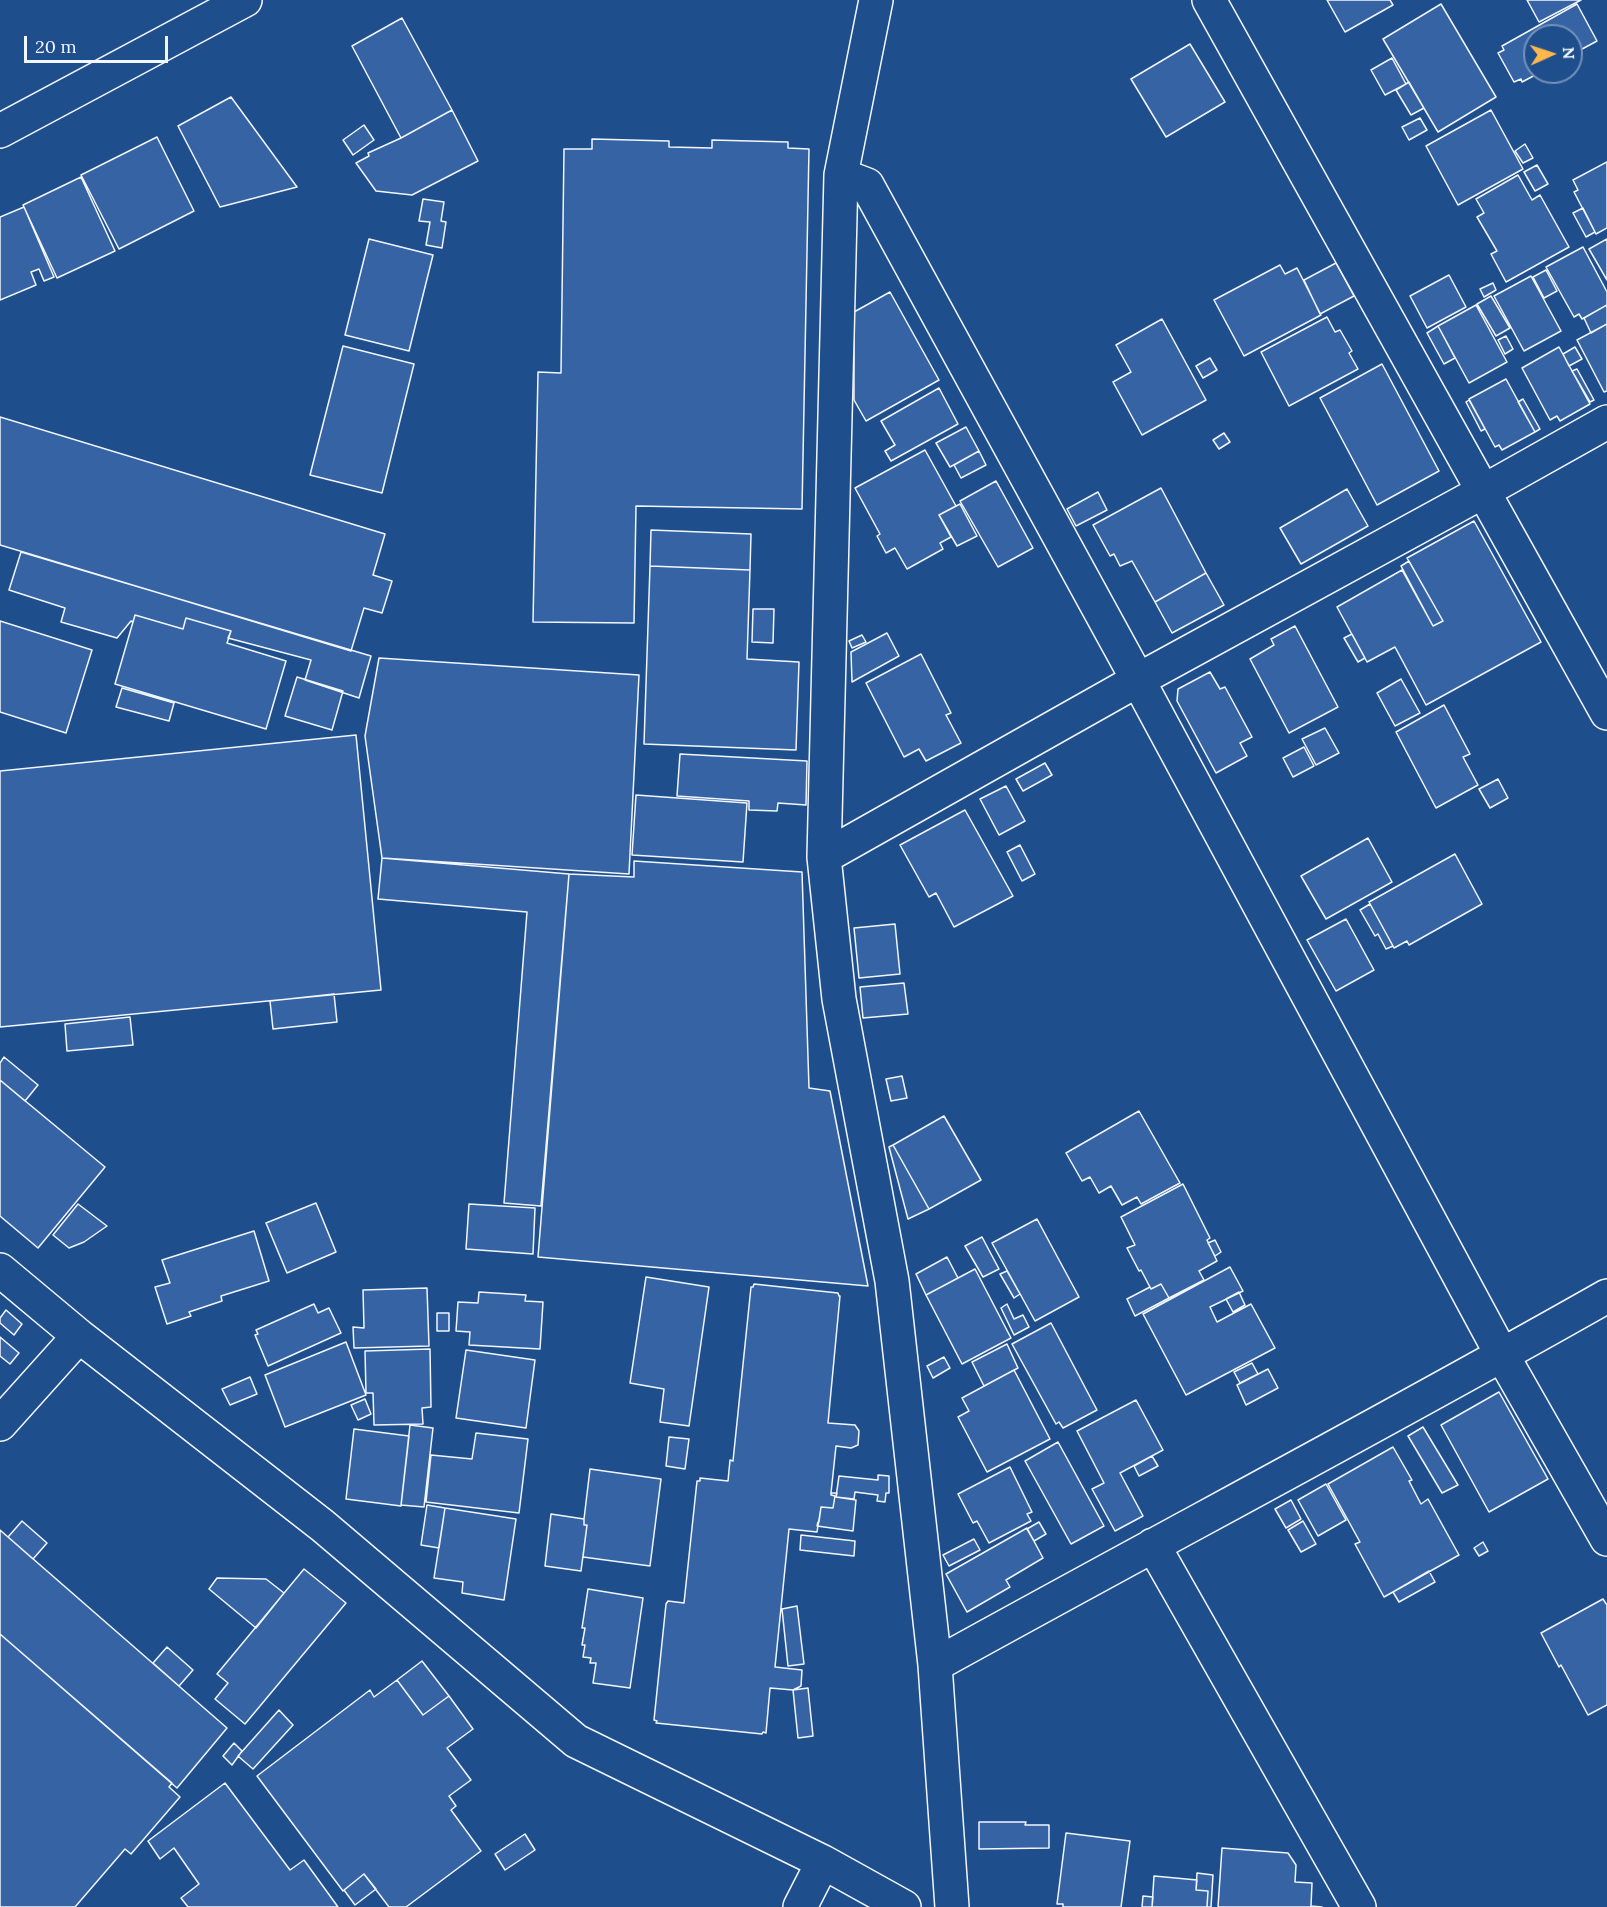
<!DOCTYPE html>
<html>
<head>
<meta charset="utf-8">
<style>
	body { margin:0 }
	#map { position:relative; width:1607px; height:1907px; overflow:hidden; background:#1f4e8c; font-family:Lora,serif }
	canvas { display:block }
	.north { position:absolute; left:1523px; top:24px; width:60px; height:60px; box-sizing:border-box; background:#1f4e8c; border:2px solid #7391ba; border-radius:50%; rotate:87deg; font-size:16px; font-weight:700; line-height:24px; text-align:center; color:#f2f6ff }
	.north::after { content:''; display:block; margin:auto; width:21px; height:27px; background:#ffb74d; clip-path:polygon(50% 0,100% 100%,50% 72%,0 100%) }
	.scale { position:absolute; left:24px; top:36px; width:144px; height:27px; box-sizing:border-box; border:3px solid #f2f6ff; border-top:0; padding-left:8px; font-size:18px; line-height:21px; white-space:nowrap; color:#f2f6ff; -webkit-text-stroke:4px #1f4e8c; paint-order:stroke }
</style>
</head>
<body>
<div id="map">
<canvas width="1607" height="1907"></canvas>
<div class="north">N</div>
<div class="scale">20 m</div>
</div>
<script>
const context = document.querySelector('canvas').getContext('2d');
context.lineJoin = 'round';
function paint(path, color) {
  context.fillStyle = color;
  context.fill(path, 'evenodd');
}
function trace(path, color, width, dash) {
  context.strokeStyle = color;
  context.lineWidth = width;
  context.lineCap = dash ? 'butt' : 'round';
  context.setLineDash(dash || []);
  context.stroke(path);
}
const building = new Path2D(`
	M1327,0H1390L1393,5L1345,32Z
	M1527,0H1581L1539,22Z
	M1441,4L1496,97L1438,132L1383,39Z
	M1577,4L1597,41L1571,55V36H1535V72H1541L1522,82L1521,79L1514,82L1498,53L1504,50L1502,46Z
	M402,18L452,110L401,138L352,46Z
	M1190,44L1225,102L1166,137L1131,79Z
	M1392,58L1406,84L1385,95L1371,70Z
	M1409,82L1424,108L1411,115L1396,90Z
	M231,97L297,187L220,207L178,126Z
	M452,110L478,161L412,195L376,191L356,163L369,156L368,153L401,138Z
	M1491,110L1523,169L1458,205L1426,146Z
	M1420,118L1427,130L1409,140L1402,127Z
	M364,125L374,140L353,155L343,140Z
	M157,137L194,211L119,249L81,175Z
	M592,139L669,141V147L712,148V140L788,142V148L809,149L802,509L636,506L634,623L533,622L538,372L561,373L564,149H592Z
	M1525,144L1533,158L1523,163L1515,151Z
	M1607,162V228L1596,234L1574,192L1578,190L1573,180Z
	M1537,165L1548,184L1535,191L1524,172Z
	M1518,175L1532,200L1540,195L1569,247L1506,282L1491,254L1497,251L1477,217L1484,213L1476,199Z
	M81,177L115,251L57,278L23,205Z
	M423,199L444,202L441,221L446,222L442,248L426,245L430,222L419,221Z
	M24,207L54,277L44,281L39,269L31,272L36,285L0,300V217Z
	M1583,208L1595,232L1586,237L1573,213Z
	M369,239L433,255L409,351L345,335Z
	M1607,239V280L1589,249Z
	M1583,247L1607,292V305L1582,319L1579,314L1574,317L1546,267Z
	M1336,263L1354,296L1320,314L1304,280Z
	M1280,265L1285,274L1297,268L1321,315L1244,356L1214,300Z
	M1546,270L1557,291L1544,298L1533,277Z
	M1449,275L1466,307L1427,328L1410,296Z
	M1531,276L1561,331L1524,351L1494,296Z
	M1493,283L1496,290L1484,297L1480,289Z
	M890,292L939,380L866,421L854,400V312Z
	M1491,296L1510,328L1496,336L1477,304Z
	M1476,305L1507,362L1469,383L1438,326Z
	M1607,305V324L1591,333L1584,318Z
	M1327,317L1335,332L1340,330L1352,351L1349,353L1358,369L1289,406L1261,352Z
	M1162,319L1206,400L1142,435L1113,382L1131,372L1116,345Z
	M1607,324V391L1604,392L1577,340Z
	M1438,326L1455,358L1444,364L1427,333Z
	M1506,336L1513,349L1505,354L1498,340Z
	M343,346L414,364L382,493L310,475Z
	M1559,347L1590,404L1560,421L1557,416L1550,420L1522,368Z
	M1575,347L1582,359L1569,366L1563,354Z
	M1210,358L1217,370L1203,378L1196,366Z
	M1382,364L1439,471L1377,505L1320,398Z
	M1577,369L1594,400L1590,402L1572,371Z
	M1506,379L1535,432L1502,450L1499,445L1495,447L1469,399Z
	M939,388L958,424L891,461L885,451L895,445L881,421Z
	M1523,399L1540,429L1535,432L1518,402Z
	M1469,400L1485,429L1481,431L1466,402Z
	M0,417L385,534L373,575L392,581L382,613L364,608L351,651L0,545Z
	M966,427L979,451L950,467L936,443Z
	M1224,433L1230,442L1219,449L1213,440Z
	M925,450L956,506L939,515L951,537L940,543L943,549L907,569L895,548L886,553L877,536L880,534L855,488Z
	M979,451L986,465L961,478L954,465Z
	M996,481L1033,548L998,567L960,501Z
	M1161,488L1206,573L1155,602L1132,561L1120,566L1114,554L1110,556L1093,525Z
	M1347,489L1368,526L1301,564L1280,528Z
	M1098,492L1107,510L1076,526L1067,509Z
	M960,504L977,536L957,546L939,515Z
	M1474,521L1541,642L1426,705L1395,647L1367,662L1337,607L1402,570L1433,626L1443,621L1407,558Z
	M651,530L751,534L750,570L650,566Z
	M21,552L371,656L359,698L305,680L311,660L228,638L231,631L186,618L183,629L135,615L133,622L131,621L117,638L61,622L65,608L9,590Z
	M1409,561L1443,621L1433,626L1401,566Z
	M650,566L750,570L747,659L799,662L796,750L644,744Z
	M1206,573L1224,605L1172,633L1155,602Z
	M753,609H774L773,643L752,642Z
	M135,615L183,629L186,618L231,631L227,643L286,661L266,729L115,684Z
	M0,621L92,650L66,733L0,712Z
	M1295,626L1338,707L1289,733L1250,659L1274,645L1271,639Z
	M887,633L899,656L852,682L851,652Z
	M1352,634L1365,658L1358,662L1344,638Z
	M862,635L866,642L852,648L849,641Z
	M921,654L951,713L946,715L961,743L926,761L919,749L904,757L866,683Z
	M379,658L639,675L629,874L382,858L365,736Z
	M1210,672L1220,689L1225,687L1252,737L1240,743L1247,756L1216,773L1177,701L1178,689Z
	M297,677L343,691L332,730L285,716Z
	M1401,679L1420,713L1395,726L1377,693Z
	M122,688L174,703L169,721L116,707Z
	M1444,705L1470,754L1463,757L1478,785L1436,808L1396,732Z
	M1325,728L1339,753L1316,765L1302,739Z
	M356,735L381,990L0,1027V771Z
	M1304,747L1314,766L1293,777L1283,758Z
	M680,754L807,761L806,805L778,803L777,811L749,810V801L677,796Z
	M1045,763L1052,775L1023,791L1016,779Z
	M1498,779L1508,798L1490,808L1479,789Z
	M1006,786L1025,821L999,835L980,799Z
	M636,795L747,803L743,862L632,855Z
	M965,810L1013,896L954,927L936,893L929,897L900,845Z
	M1368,838L1392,882L1326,919L1301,876Z
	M1020,845L1035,874L1022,881L1007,852Z
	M1455,854L1482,904L1409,945L1407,941L1394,948L1369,902Z
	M382,858L569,874L541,1206L504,1203L527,912L378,899Z
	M634,861L802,872L809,1088L830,1091L868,1286L538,1257L569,874L634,877Z
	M1370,904L1393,946L1386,949L1378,934L1375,936L1360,910Z
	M1346,919L1374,970L1336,991L1307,940Z
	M895,924L900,974L859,978L854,928Z
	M904,983L908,1014L863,1018L860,987Z
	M334,994L337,1022L273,1029L270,1001Z
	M130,1017L133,1045L67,1051L65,1024Z
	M4,1057L38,1085L25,1101L0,1080V1063Z
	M902,1076L907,1098L891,1101L886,1079Z
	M0,1080L105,1167L38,1248L0,1216Z
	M1139,1111L1180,1183L1141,1204L1137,1197L1122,1205L1111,1186L1099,1193L1090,1177L1082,1181L1066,1153Z
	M944,1116L981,1180L929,1209L893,1145Z
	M893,1145L929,1209L908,1219L889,1147Z
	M1183,1184L1210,1238L1207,1240L1217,1261L1199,1271L1204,1280L1169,1298L1161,1284L1151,1289L1141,1270L1139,1271L1127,1248L1135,1245L1121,1217Z
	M316,1203L336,1252L287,1273L266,1223Z
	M78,1204L107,1226L84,1242L69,1248L53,1235Z
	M469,1204L535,1208L533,1254L466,1249Z
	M1037,1219L1079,1297L1035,1321L992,1243Z
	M254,1231L269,1281L221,1296L222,1301L189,1312L191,1316L167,1324L155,1287L170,1283L162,1260Z
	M982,1237L999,1269L983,1277L965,1246Z
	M1215,1240L1221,1252L1215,1256L1208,1243Z
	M947,1257L958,1278L926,1295L916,1274Z
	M1230,1267L1243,1291L1210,1307L1217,1322L1251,1304L1275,1348L1186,1395L1143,1314Z
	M975,1269L1011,1338L962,1364L926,1295Z
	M1007,1271L1020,1294L1014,1298L1000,1274Z
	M646,1277L709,1287L689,1426L660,1422L664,1389L630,1383Z
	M754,1284L838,1293L839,1296H840L828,1423L855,1425L859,1431L858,1445L851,1448L836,1446L831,1493V1495L835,1496L833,1508L821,1507L817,1532L789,1529L775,1667L802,1670L801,1686L793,1690L770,1688L766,1733L763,1732L762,1734L656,1723L657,1721L654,1720L666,1604L668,1601L684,1603L697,1481H700V1478L728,1481L730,1460L733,1461L751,1287H753Z
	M1161,1284L1169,1298L1135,1316L1127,1299L1150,1287L1151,1289Z
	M427,1288L429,1346L354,1348L353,1327L364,1328L363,1290Z
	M479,1292L526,1295L525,1301L543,1302L540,1349L469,1345L470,1332L456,1331L458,1302L478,1303Z
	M1239,1292L1245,1305L1233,1312L1226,1299Z
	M314,1304L318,1313L329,1308L341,1333L268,1366L255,1335L258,1334L256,1330Z
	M1007,1304L1014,1319L1023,1315L1029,1327L1014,1335L1001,1308Z
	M6,1310L22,1324L14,1335L0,1323V1318Z
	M437,1313H449V1331H437Z
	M1051,1323L1097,1410L1063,1428L1059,1422L1056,1424L1012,1344Z
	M0,1337L19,1353L10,1364L0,1356Z
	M346,1342L366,1395L285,1427L265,1375Z
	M1007,1344L1018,1368L984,1386L972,1362Z
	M430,1349L431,1407L422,1408L423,1424L374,1425L373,1393H366L365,1351Z
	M466,1350L535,1360L526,1428L456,1418Z
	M944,1357L950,1368L933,1378L927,1366Z
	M1252,1363L1258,1374L1240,1383L1234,1372Z
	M1268,1369L1278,1388L1246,1405L1237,1385Z
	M1014,1370L1050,1439L987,1472L958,1417L969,1411L962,1398Z
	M250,1377L257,1394L230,1405L222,1389Z
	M1499,1392L1548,1479L1489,1512L1441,1425Z
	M365,1399L371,1414L358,1420L351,1405Z
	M1136,1400L1163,1450L1120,1473L1143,1516L1115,1531L1092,1489L1104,1483L1077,1431Z
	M410,1425L433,1428L424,1507L401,1505Z
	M1423,1427L1458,1485L1442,1493L1408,1436Z
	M354,1429L409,1436L401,1506L346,1499Z
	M476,1433L528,1439L519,1513L426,1502L431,1455L472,1459Z
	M669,1437L689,1439L685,1469L666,1466Z
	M1058,1442L1104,1526L1071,1544L1025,1461Z
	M1393,1447L1412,1480L1409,1481L1421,1504L1428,1499L1459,1555L1384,1597L1355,1544L1360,1542L1328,1484Z
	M1152,1456L1158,1466L1139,1476L1134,1466Z
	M1010,1467L1032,1512L1027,1514L1031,1521L989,1543L977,1521L973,1523L958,1494Z
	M590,1469L661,1479L650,1566L583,1557L587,1525H584V1519Z
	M878,1475L889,1476V1493H886L885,1502L877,1501L878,1495L855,1492L854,1499L836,1497L839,1476L878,1480Z
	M1326,1484L1346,1520L1318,1536L1298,1500Z
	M831,1493H837L836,1497L856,1500L853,1531L817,1526L818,1522H819L821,1507L833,1508L835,1496L831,1495Z
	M1291,1500L1301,1519L1286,1528L1275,1509Z
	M427,1505L445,1508L439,1548L421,1545Z
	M445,1508L516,1519L504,1600L462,1593L463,1582L434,1578Z
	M551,1514L584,1519V1525H587L581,1571L545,1566Z
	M22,1521L47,1543L33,1559L8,1537Z
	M1303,1521L1316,1544L1301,1552L1288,1530Z
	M1039,1522L1046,1534L1034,1541L1027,1529Z
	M1027,1528L1043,1558L1006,1580L1010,1587L967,1612L946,1574Z
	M0,1530L227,1728L177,1788L0,1634Z
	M801,1535L855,1541L854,1556L800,1550Z
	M974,1539L980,1550L949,1566L943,1555Z
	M1483,1542L1488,1551L1479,1556L1474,1548Z
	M304,1569L346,1603L245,1724L215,1699L228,1683L217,1674Z
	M1429,1571L1435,1582L1399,1602L1393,1592Z
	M217,1578L266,1579L284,1593L256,1628L209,1589Z
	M588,1589L643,1598L630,1688L593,1683L596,1663H590L591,1658L583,1657L585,1645H582L585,1628H582Z
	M1603,1599L1607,1605V1705L1588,1715L1561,1665L1559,1667L1541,1633Z
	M797,1606L804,1664L788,1666L782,1609Z
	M0,1634L172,1783L169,1787L180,1797L131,1854L125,1849L75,1907H0Z
	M167,1647L193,1670L179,1686L153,1663Z
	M422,1661L449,1696L423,1715L397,1680Z
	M397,1680L423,1715L449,1696L473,1729L447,1748L471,1780L449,1796L456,1806L451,1810L481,1851L406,1907H389L364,1874L343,1891L257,1776L370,1690L374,1697Z
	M808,1688L813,1736L798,1738L793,1690Z
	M279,1710L293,1725L253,1769L238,1756Z
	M234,1743L242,1751L232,1765L223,1756Z
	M225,1783L290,1870L304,1860L338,1907H188L181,1898L199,1884L174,1848L160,1859L148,1841Z
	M979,1822H1026L1025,1825H1049V1848L979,1849Z
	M1066,1833L1130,1841L1121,1907H1063V1904H1057Z
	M525,1834L535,1850L505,1870L495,1854Z
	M1222,1848L1288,1853L1296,1865L1295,1882L1312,1883L1311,1906L1322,1907H1218Z
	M1197,1873L1213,1875L1211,1907H1207L1208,1891L1196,1890Z
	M364,1874L376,1889L355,1905L344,1890Z
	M1154,1876L1197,1880L1196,1890L1208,1891L1207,1907H1152Z
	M1143,1896L1153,1897L1152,1907H1142Z`);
paint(building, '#3563a3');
trace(building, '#f2f6ff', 1.5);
const street = new Path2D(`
	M876,0L841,175L824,857L839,999L892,1281L935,1665L952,1907
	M1209,0L1607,713
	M841,175L867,185L1138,680L1502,1355L1607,1539
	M824,857L1138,680L1484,491L1607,422
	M0,1270L79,1336L323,1526L576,1741L823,1862L904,1907
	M0,1424L79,1336
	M1153,1545L1359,1907
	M935,1665C1159,1541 1385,1422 1607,1296
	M800,1907L823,1862`);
const primary = new Path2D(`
	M0,131L245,0`);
trace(street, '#f2f6ff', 36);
trace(primary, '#f2f6ff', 36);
trace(street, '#1f4e8c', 33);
trace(primary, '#1f4e8c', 33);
</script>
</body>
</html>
